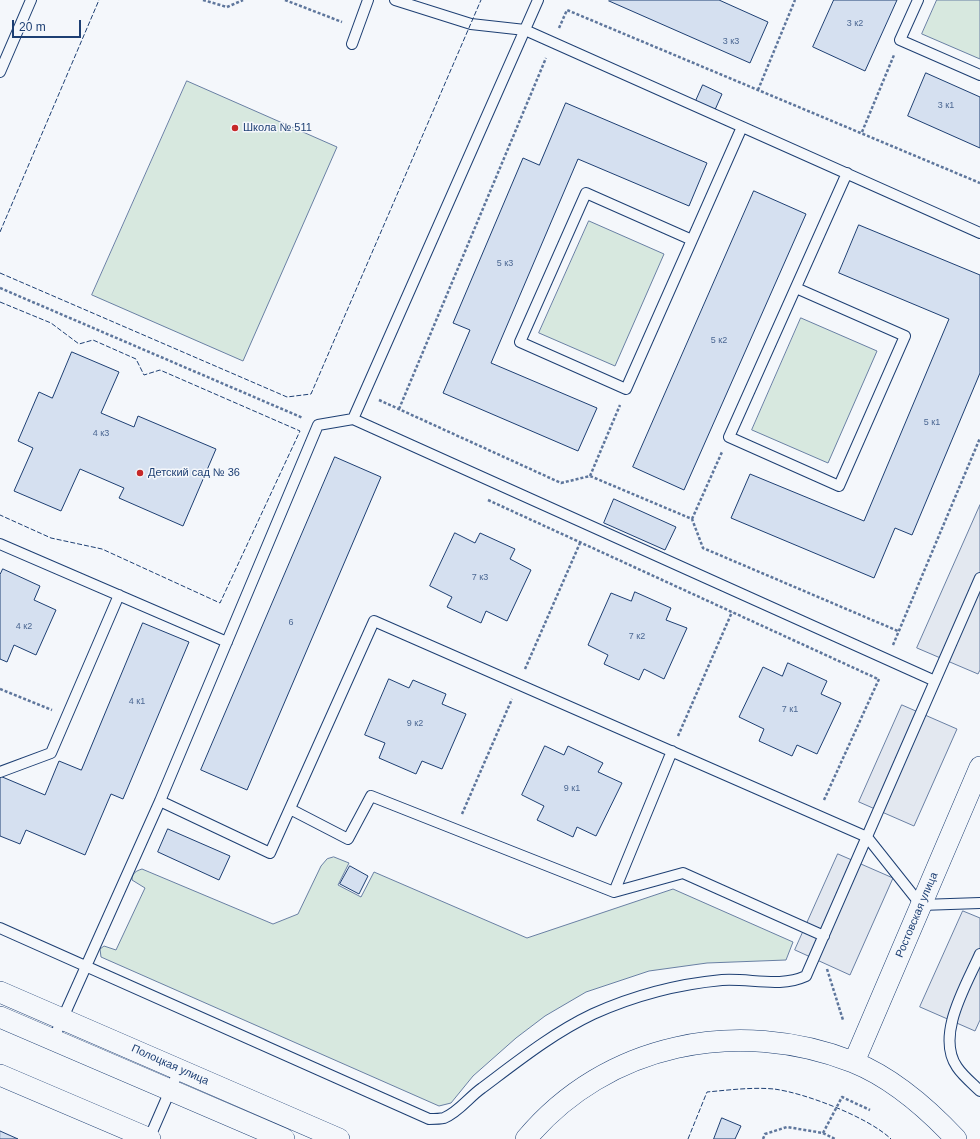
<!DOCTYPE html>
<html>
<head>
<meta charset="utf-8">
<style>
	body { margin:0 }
	#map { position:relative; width:980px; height:1139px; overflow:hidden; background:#f4f7fb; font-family:Arial,sans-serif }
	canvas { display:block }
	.scale { position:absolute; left:12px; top:20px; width:69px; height:18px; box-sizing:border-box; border:2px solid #1d3f73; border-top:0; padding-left:5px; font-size:12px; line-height:14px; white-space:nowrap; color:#1d3f73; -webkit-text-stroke:3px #f4f7fb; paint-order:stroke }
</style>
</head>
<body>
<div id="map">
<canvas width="980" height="1139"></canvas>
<div class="scale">20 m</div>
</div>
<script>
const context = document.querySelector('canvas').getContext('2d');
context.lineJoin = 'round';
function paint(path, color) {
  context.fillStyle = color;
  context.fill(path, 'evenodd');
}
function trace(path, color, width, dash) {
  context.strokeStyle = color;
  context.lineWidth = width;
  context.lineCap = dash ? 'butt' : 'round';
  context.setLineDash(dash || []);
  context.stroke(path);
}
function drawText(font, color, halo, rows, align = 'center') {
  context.font = font + ' Arial,sans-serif';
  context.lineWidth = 3;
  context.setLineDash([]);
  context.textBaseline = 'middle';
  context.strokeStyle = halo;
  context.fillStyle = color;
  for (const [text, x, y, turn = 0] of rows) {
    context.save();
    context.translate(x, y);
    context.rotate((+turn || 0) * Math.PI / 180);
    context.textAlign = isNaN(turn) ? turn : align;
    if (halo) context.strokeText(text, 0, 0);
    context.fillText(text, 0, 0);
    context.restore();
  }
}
const green = new Path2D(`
	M937,0H980V59L922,34Z
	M187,81L337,147L243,361L92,295Z
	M589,221L664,254L615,366L539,333Z
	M801,318L877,351L828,463L752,430Z
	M334,857L349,863L338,885L361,897L374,872L527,938L673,889L793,942L786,960L707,963L649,971L586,992L545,1016L516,1038L473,1076L451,1103L439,1106L101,957L100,949L104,946L116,950L145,888L132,880C132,873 136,871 142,869L273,924L298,914L321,866L327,859Z`);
paint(green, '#d7e8df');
trace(green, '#687fa3', 1);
const parking = new Path2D(`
	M980,505V670L978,674L917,648Z
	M902,705L957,729L914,826L859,802Z
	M838,854L893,878L850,975L795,950Z
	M963,911L980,918V1020L975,1031L920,1007Z`);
paint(parking, '#e3e8f0');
trace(parking, '#687fa3', 1);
const building = new Path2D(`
	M610,0H719L768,22L750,63L609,1Z
	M834,0H897L865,71L813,47Z
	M926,73L980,97V148L908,116Z
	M703,85L722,94L714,112L695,103Z
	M566,103L707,163L689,206L578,159L491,363L597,408L578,451L443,393L470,330L453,323L523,158L539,165Z
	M754,191L806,214L684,490L633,467Z
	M859,225L980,275V373L912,535L895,528L874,578L731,518L750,474L864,521L949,319L839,273Z
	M72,352L119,372L101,413L134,427L138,416L216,449L183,526L119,498L124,488L80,469L61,511L14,491L33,448L18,441L39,392L52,398Z
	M335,457L381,477L247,790L201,770Z
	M614,499L676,527L665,550L604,523Z
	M455,533L475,543L480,533L515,549L510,559L531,570L507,621L486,611L481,623L447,607L452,597L430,586Z
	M3,569L40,586L34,600L56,610L36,655L14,645L7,662L0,659V575Z
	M635,592L671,608L666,620L687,628L664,679L644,669L639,680L604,664L608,655L588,645L611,593L631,601Z
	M143,623L189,642L123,799L111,794L85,855L26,830L20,844L0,836V776L45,795L59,761L81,770Z
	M788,663L827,681L821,694L841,703L817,754L797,745L792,756L759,741L764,729L739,717L763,667L782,676Z
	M389,679L409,688L413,680L446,694L442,704L466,714L442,769L422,761L416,774L379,758L385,743L365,735Z
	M545,746L564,755L568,746L603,763L598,772L622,783L596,836L577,827L573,837L537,820L544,806L522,795Z
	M168,829L230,856L219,880L158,852Z
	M350,866L368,876L359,894L340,884Z
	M722,1118L741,1126L735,1139H714Z
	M0,1131L18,1139H0Z`);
paint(building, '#d5e0f0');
trace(building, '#1d3f73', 1);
const service = new Path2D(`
	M395,0L471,24L525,30L980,233
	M918,0L900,40L980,75
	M352,44L368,0
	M0,72L31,0
	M692,240L586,193L520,342L626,389L742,127
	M796,288L905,336L839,486L729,437L847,173
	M353,419L538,0
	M0,544L227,642
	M0,772L51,753L119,595
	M160,801L270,853L374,621L867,837L921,905L980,903
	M290,809L348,839L371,796L614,892L672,751
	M614,892L683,873L824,936
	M0,928L429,1119C433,1119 440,1119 444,1118C459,1112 469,1097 482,1088C518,1061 553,1033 593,1014C633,996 679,984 722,980C750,978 780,988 806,976L980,578
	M980,954C967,984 935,1035 957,1067C963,1076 973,1084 980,1091
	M53,1040L160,801L318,425L353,419L935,681
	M149,1139L179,1070`);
const minor = new Path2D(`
	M0,992L339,1139
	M0,1017L284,1139
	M854,1062L980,767
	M0,1075L150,1139
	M526,1139C606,1043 738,1017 853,1062C893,1078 927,1108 956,1139`);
trace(service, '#1d3f73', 12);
trace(minor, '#1d3f73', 22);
trace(new Path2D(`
	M203,0L227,7L243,0
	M285,0L342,22
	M559,28L567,10L980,183
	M758,90L795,0
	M862,132L894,55
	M0,288L303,418
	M379,400L561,483L590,476L692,519L703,548L898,631
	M399,409L546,58
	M590,476L620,405
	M488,500L878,679
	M692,519L722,452
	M893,645L980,438
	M525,669L580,543
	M0,689L52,710
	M678,736L732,612
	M824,800L879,679
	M462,814L512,699
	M827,969L843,1020
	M823,1133L842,1097L870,1110
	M763,1139L765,1134L787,1127L823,1133L835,1139`), '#5e769c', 2.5, [3, 2]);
trace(service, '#f4f7fb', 10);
trace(minor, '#f4f7fb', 21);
trace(new Path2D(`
	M0,232L99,0
	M0,273L287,397L311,394L481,0
	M0,302L51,323L79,344L93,340L136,359L144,375L160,370L300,431L220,603L102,549L51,538L0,515
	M688,1139L707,1092C729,1090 752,1087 774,1089C805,1093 868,1117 891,1139`), '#1d3f73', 1, [5, 2]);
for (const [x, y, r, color] of [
	[235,128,4,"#c62828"],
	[140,473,4,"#c62828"]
]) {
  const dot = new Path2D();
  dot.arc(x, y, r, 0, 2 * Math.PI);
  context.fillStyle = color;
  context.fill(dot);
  trace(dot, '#f4f7fb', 1.5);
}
drawText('9px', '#4b6792', null, [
	["3 к2",855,24],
	["3 к3",731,42],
	["3 к1",946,106],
	["5 к3",505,264],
	["5 к2",719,341],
	["5 к1",932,423],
	["4 к3",101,434],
	["7 к3",480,578],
	["6",291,623],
	["4 к2",24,627],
	["7 к2",637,637],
	["4 к1",137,702],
	["7 к1",790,710],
	["9 к2",415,724],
	["9 к1",572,789]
]);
drawText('11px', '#1d3f73', '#f4f7fb', [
	["Школа № 511",243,128],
	["Детский сад № 36",148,473]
], 'left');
drawText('11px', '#1d3f73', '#f4f7fb', [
	["Ростовская улица",917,915,-67],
	["Полоцкая улица",170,1065,24]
]);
</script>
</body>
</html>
